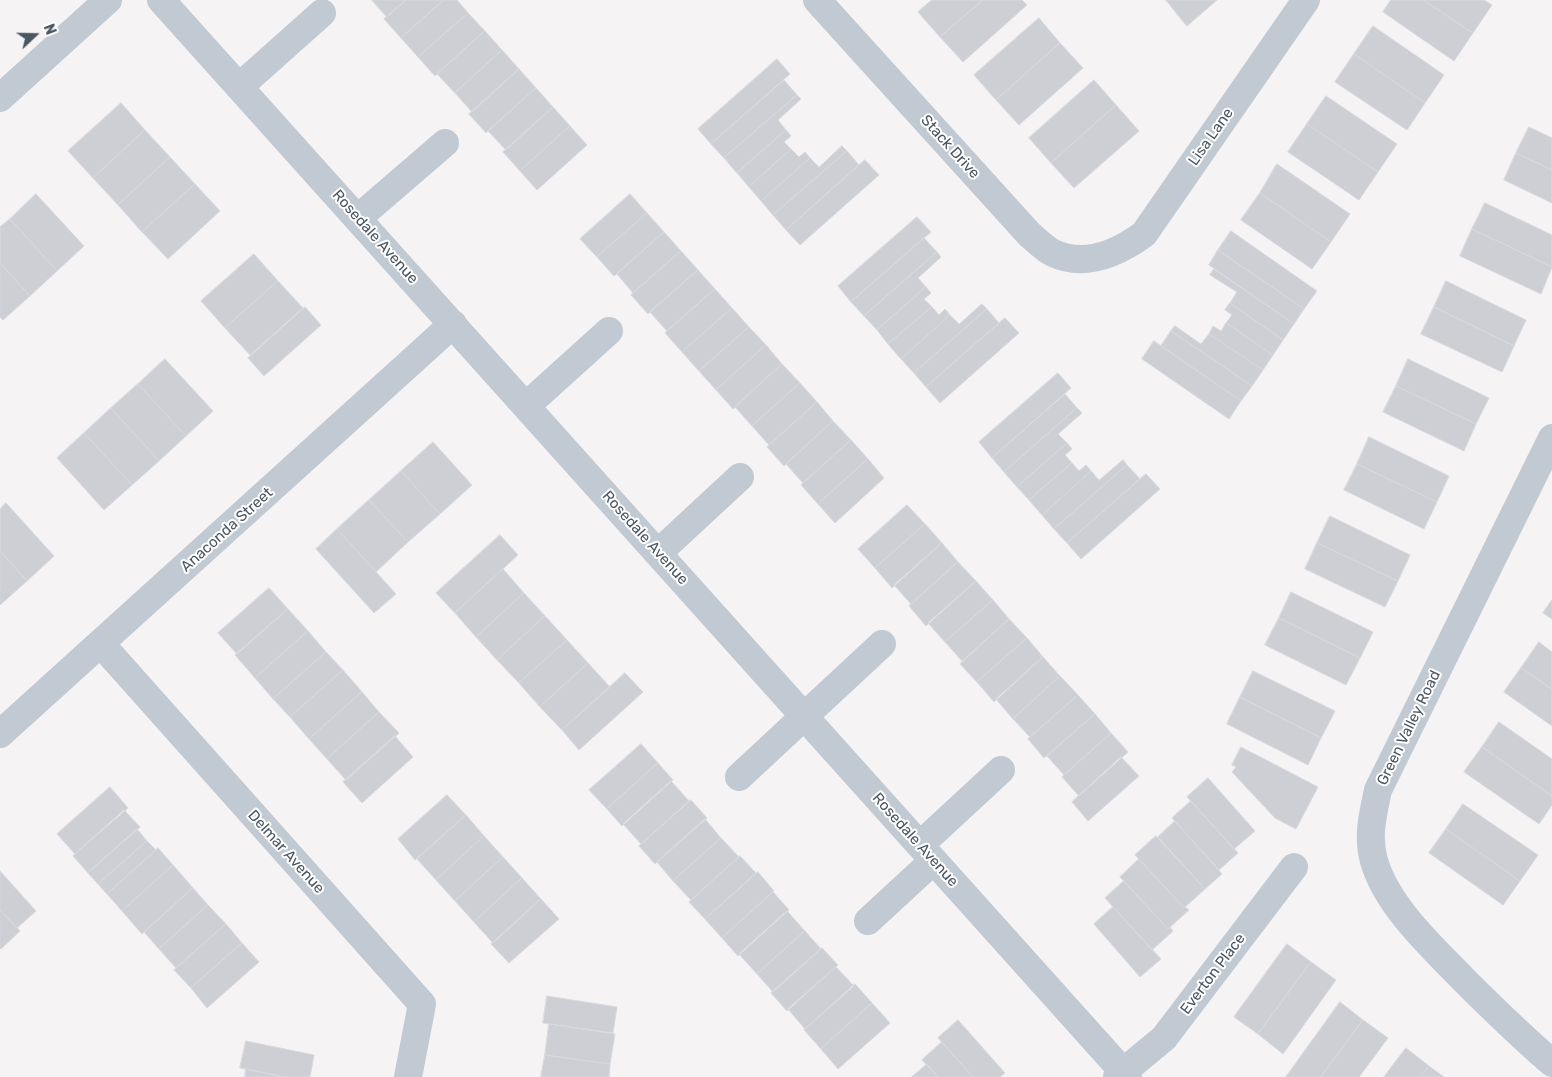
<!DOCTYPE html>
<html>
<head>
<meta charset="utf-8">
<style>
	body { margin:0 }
	#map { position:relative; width:1552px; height:1077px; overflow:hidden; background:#f5f3f3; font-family:Rubik,sans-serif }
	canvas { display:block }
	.north { position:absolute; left:10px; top:10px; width:50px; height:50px; -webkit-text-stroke:4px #fff; paint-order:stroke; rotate:69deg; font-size:14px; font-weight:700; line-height:20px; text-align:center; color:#4a5661 }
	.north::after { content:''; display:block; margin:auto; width:18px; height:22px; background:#4a5661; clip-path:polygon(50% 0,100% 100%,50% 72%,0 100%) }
</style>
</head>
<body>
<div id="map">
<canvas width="1552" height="1077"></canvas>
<div class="north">N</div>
</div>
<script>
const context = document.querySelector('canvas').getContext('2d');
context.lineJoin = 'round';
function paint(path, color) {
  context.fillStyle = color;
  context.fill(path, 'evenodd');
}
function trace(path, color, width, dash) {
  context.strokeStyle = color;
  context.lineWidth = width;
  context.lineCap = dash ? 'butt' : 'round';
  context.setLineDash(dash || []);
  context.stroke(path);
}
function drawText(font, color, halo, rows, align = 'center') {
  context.font = font + ' Rubik,sans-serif';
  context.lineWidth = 4;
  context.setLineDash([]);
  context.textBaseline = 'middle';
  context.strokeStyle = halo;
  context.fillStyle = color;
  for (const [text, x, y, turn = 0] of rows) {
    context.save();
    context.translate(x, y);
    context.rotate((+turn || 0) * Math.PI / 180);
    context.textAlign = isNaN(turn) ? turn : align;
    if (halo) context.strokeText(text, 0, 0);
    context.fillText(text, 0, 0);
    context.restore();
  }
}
const building = new Path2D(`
	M372,0H406L387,17Z
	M406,0H444L401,38L384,19Z
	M444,0H457L468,13L418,57L401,38Z
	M932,0H983L940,37L918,12Z
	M983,0H1022L1027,5L963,62L940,37Z
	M1166,0H1217L1187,26Z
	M1391,0H1424L1473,33L1454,61L1383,12Z
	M1424,0H1484L1492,5L1473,33Z
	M468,13L485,31L435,76L418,57Z
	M1039,18L1060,43L996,100L974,75Z
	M1373,26L1444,75L1425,103L1354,54Z
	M485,31L502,50L455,93L437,74Z
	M1060,43L1083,68L1019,125L996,100Z
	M502,50L519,69L472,112L455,93Z
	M1354,54L1425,103L1407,130L1335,82Z
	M777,59L790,74L711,144L698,129Z
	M519,69L536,88L486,133L469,114Z
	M784,80L797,95L724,158L711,144Z
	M1094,80L1116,105L1051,163L1029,138Z
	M536,88L553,107L506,150L488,131Z
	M797,95L801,99L778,120L786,130L737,173L724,158Z
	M1326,96L1397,144L1378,172L1307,124Z
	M121,103L145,130L93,178L68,151Z
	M1116,105L1139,131L1074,188L1051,163Z
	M553,107L570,126L520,171L503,152Z
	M1307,124L1378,172L1359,200L1288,152Z
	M570,126L587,145L537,190L520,171Z
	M1529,127L1552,138V170L1516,153Z
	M145,130L170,157L118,205L93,178Z
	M786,130L791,136L784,142L791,149L749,187L737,173Z
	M842,146L847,151L773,215L761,201L810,158L819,167Z
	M791,149L799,157L805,152L810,158L761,201L749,187Z
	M847,151L859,165L786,230L773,215Z
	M1516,153L1552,170V203L1504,180Z
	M170,157L195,184L142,232L118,205Z
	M865,160L879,175L800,245L786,230Z
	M1277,164L1350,214L1331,242L1260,193Z
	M195,184L220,211L168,259L142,232Z
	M1260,193L1331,242L1312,269L1241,220Z
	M36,194L84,246L57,271L10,219Z
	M630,194L647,213L597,257L580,239Z
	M1485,203L1552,235V267L1472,229Z
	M647,213L664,232L614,276L597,257Z
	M917,217L931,232L851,302L838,286Z
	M10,219L57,271L30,296L0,263V227Z
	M1472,229L1552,267L1541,294L1460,256Z
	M1231,231L1317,291L1304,309L1218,250Z
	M664,232L681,251L633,293L617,274Z
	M924,238L937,252L864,316L851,302Z
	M1218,250L1304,309L1294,324L1209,265Z
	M681,251L698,270L648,314L631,295Z
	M937,252L941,257L918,278L926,287L877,330L864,316Z
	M254,254L278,281L225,328L201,301Z
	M0,263L30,296L3,320L0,317Z
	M1214,269L1294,324L1283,340L1230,303L1237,292L1210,275Z
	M698,270L715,289L667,331L650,312Z
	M278,281L303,308L250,355L225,328Z
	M1446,281L1526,320L1514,346L1434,307Z
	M926,287L931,293L924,299L932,307L888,344L877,330Z
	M715,289L732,308L682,352L665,333Z
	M1230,303L1283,340L1273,355L1226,323L1232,315L1225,310Z
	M982,304L987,309L914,373L901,359L950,315L959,324Z
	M305,307L321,325L264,376L248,358Z
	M932,307L939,315L945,309L950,315L901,359L888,344Z
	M1434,307L1514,346L1502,372L1421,334Z
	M732,308L749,327L699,371L682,352Z
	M987,309L999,323L926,387L914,373Z
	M1005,318L1019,333L940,403L926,387Z
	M1226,323L1273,355L1263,370L1209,334L1213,326L1221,331Z
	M1175,326L1201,344L1209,334L1263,370L1252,386L1171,331Z
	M749,327L766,345L716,390L699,371Z
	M1171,331L1252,386L1241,401L1161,346Z
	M1154,341L1241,401L1229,419L1142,359Z
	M766,345L782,364L733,409L716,390Z
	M165,359L213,411L186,436L138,384Z
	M1408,359L1489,398L1476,424L1396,386Z
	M782,364L800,383L752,426L735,407Z
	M1058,373L1071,388L992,458L979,442Z
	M800,383L817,402L769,445L752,426Z
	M138,384L186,436L159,461L111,408Z
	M1396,386L1476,424L1464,451L1383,412Z
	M1065,394L1077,408L1004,472L992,458Z
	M817,402L833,421L784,466L767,447Z
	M111,408L159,461L132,485L84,433Z
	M1077,408L1082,413L1058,434L1067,443L1017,487L1004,472Z
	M833,421L851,440L803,483L786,464Z
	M84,433L132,485L104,510L57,458Z
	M1369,437L1449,476L1437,502L1357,464Z
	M851,440L868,459L818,504L801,485Z
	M433,442L472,485L440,514L401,471Z
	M1067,443L1072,449L1065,455L1072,463L1029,500L1017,487Z
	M868,459L884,478L835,523L818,504Z
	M1123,460L1127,465L1054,529L1042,515L1091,471L1099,480Z
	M1072,463L1079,471L1086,465L1091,471L1042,515L1029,500Z
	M1357,464L1437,502L1424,529L1344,490Z
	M1127,465L1140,479L1067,543L1054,529Z
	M401,471L440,514L408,542L369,500Z
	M1146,474L1160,489L1081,559L1067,543Z
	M369,500L408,542L376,572L337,529Z
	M6,503L54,556L27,581L0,551V509Z
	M907,505L925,524L875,568L858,549Z
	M1330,516L1410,555L1398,581L1317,543Z
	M925,524L942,543L892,588L875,568Z
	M337,529L396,594L374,613L316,549Z
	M500,535L518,555L455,613L436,593Z
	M942,543L958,562L911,604L894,585Z
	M1317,543L1398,581L1385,607L1305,569Z
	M0,551L27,581L0,605Z
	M958,562L976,581L926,626L909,606Z
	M503,569L524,593L476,637L455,613Z
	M976,581L993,600L945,642L928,623Z
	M269,588L288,609L237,654L218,633Z
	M1291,592L1373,632L1360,658L1279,618Z
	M524,593L545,616L497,660L476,637Z
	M993,600L1009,619L962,661L945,642Z
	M1552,600V619L1543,613Z
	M288,609L308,631L255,678L235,655Z
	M545,616L567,640L519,683L497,660Z
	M1279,618L1360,658L1346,685L1265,645Z
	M1009,619L1027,638L977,682L960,664Z
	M308,631L326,652L273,699L255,678Z
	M1027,638L1043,657L994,702L977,682Z
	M567,640L588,663L540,707L519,683Z
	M1539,642L1552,652V689L1521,668Z
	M326,652L343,670L290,717L273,699Z
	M1043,657L1060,676L1013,719L996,699Z
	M588,663L610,687L562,730L540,707Z
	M1521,668L1552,689V726L1504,692Z
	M343,670L362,692L309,739L290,717Z
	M1253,671L1335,711L1321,738L1240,697Z
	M625,673L643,692L579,750L562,730Z
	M1060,676L1078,695L1030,737L1013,719Z
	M362,692L379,712L327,759L309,739Z
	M1078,695L1095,714L1044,758L1028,739Z
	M1240,697L1321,738L1308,765L1227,724Z
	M379,712L399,733L346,780L327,759Z
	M1095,714L1111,733L1064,775L1047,756Z
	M1499,722L1552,759V796L1482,747Z
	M1111,733L1128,752L1079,796L1062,777Z
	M395,736L413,757L362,803L343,782Z
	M641,744L658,763L607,809L589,790Z
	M1241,747L1318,787L1296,829L1275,818L1232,772L1236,767L1232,765Z
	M1482,747L1552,796V805L1539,824L1464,772Z
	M1121,757L1139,776L1088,821L1072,802Z
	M658,763L673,780L622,826L607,809Z
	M1208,778L1255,831L1234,849L1187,797Z
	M671,781L689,801L641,844L623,824Z
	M110,787L128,808L75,854L57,834Z
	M447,795L466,815L415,860L398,839Z
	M691,800L707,818L655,864L639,846Z
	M1191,801L1238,853L1219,870L1172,818Z
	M1463,804L1538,855L1520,881L1446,829Z
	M124,810L140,827L88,873L73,856Z
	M466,815L484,836L436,880L417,859Z
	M705,819L721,838L673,881L657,862Z
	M1175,821L1222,874L1205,889L1158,837Z
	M137,829L147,841L98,884L88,873Z
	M1446,829L1520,881L1503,905L1429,853Z
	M484,836L503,857L455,901L436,880Z
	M1156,836L1205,889L1184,908L1135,855Z
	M721,838L739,857L691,900L673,881Z
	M147,841L156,850L107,894L98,884Z
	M158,848L173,865L122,911L107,894Z
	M740,856L756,873L705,919L689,902Z
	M503,857L522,878L474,922L455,901Z
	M1139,859L1184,908L1185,907L1189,910L1168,929L1120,877Z
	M173,865L193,888L142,934L122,911Z
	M0,871L36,911L17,928L0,910Z
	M758,872L774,891L722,938L705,919Z
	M522,878L541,899L493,943L474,922Z
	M1124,881L1168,929L1170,927L1173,931L1152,950L1105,898Z
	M193,888L208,905L159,949L144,932Z
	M773,892L789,910L738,956L722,938Z
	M541,899L559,919L509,963L491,944Z
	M208,905L226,924L176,968L159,949Z
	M1113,907L1161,959L1140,977L1094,924Z
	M0,910L20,931L1,949L0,948Z
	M787,911L805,931L757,974L739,954Z
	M226,924L242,943L191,988L174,970Z
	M805,931L821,949L773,992L757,974Z
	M242,943L259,962L207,1008L191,988Z
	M1287,944L1311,962L1258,1034L1234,1017Z
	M822,948L838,965L787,1011L771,993Z
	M1311,962L1336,980L1283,1054L1258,1034Z
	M836,967L854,986L805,1029L788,1009Z
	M855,984L872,1003L821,1049L804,1030Z
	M547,996L617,1007L613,1033L543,1023Z
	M1340,1002L1363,1020L1321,1077H1286Z
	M872,1003L890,1023L838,1069L821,1049Z
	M958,1020L1005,1073L1000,1077H973L938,1038Z
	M1363,1020L1388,1038L1359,1077H1321Z
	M549,1024L615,1034L610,1064L545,1055Z
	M246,1041L314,1055L310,1077H285L240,1068Z
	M942,1042L973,1077H938L922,1060Z
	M1406,1048L1429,1066L1421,1077H1384Z
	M545,1055L610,1064L609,1077H541Z
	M927,1064L938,1077H912Z
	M1429,1066L1444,1077H1421Z
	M246,1069L285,1077H245Z`);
paint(building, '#cdcfd5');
trace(building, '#d7d9de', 1);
trace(new Path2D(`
	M161,0L1128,1077
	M817,0L1029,234C1036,240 1045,249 1053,253C1085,268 1118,253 1144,234L1306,0
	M239,87L322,13
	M0,98L108,0
	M358,218L445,143
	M526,406L609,331
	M1552,438L1378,790C1373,813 1367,837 1374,861C1387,906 1432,947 1463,979C1492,1008 1521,1036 1552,1063
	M658,553L740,477
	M101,644L422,1004L408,1077
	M0,734L453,324
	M739,777L882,644
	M920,845L1001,770
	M868,921L933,861
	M1117,1077L1164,1038L1294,867`), '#c1cad2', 28);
drawText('15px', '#4a5661', '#fff', [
	["Lisa Lane",1211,137,-55],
	["Stack Drive",950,147,48],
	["Rosedale Avenue",375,237,48],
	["Anaconda Street",227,530,-42],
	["Rosedale Avenue",645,538,48],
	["Green Valley Road",1409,728,-64],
	["Rosedale Avenue",915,840,48],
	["Delmar Avenue",286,852,48],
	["Everton Place",1213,974,-53]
]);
</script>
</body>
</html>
